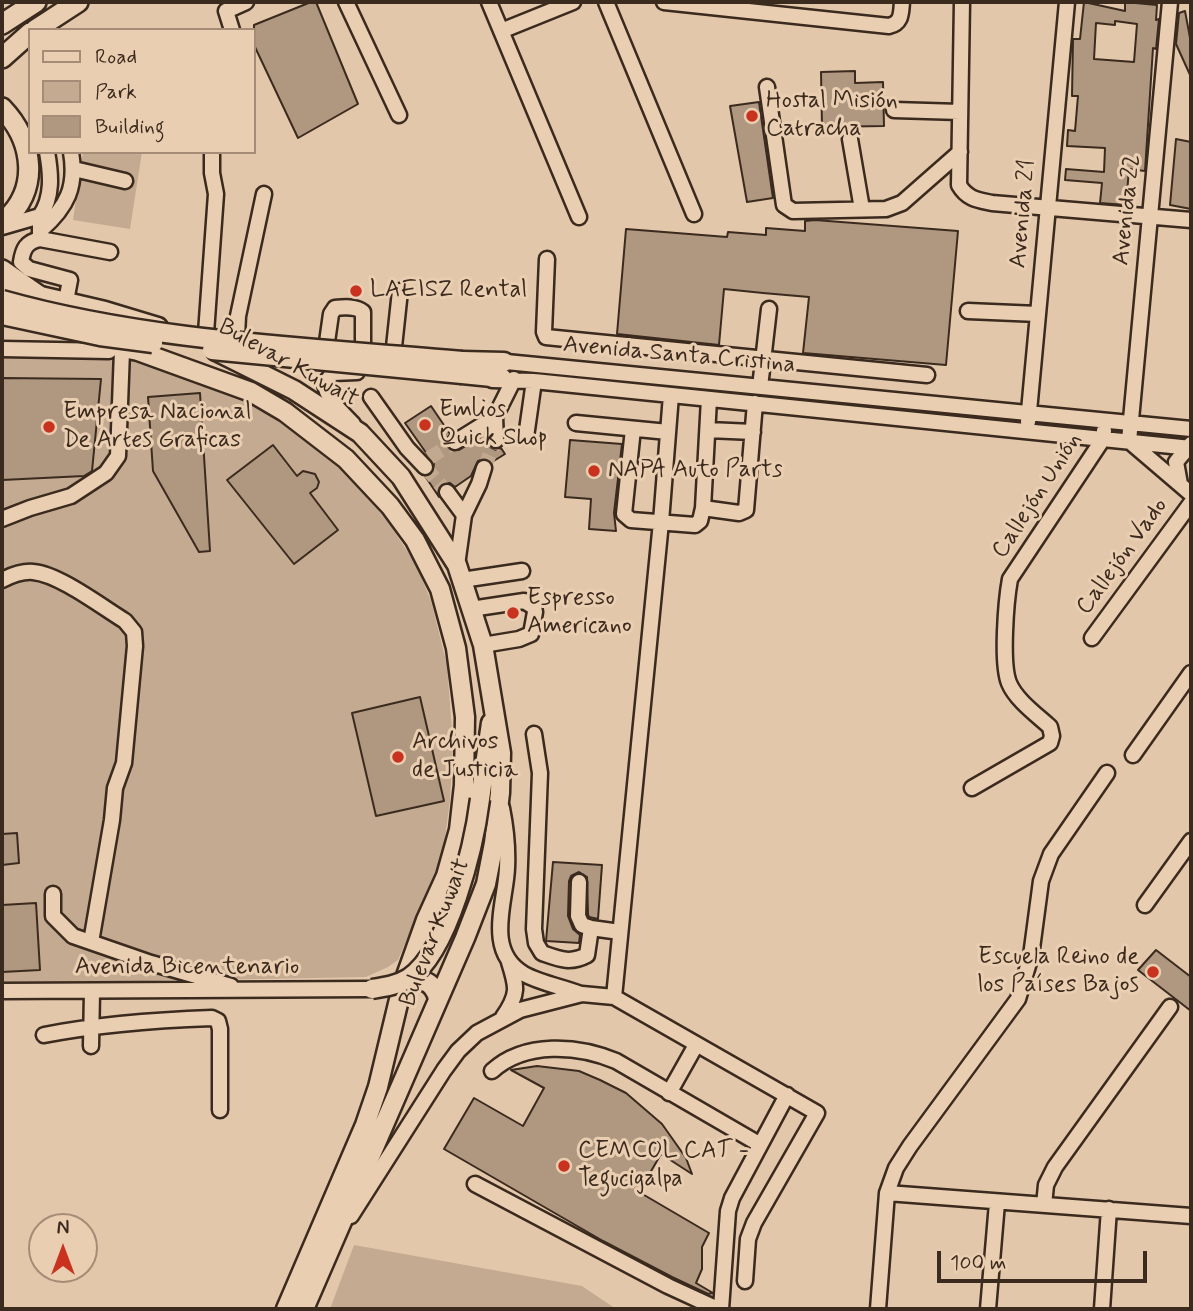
<!DOCTYPE html>
<html>
<head>
<meta charset="utf-8">
<style>
	body { margin:0 }
	#map { position:relative; width:1193px; height:1311px; overflow:hidden; background:#e3c7ab; font-family:Mynerve,sans-serif }
	canvas { display:block }
	.frame { position:absolute; inset:0; border:4px solid #3b2a1e; pointer-events:none }
	.legend { position:absolute; left:28px; top:28px; width:228px; height:126px; box-sizing:border-box; background:#eaceb1; border:2px solid #a48c76; margin:0; padding:9px 12px; list-style:none; font-size:21px; color:#3b2a1e }
	.legend li { display:flex; align-items:center; gap:14px; height:35px }
	.legend b { width:35px; border:2px solid #a48c76 }
	.north { position:absolute; left:28px; top:1213px; width:70px; height:70px; box-sizing:border-box; background:#eaceb1; border:2px solid #a48c76; border-radius:50%; rotate:0deg; font-size:19px; font-weight:700; line-height:28px; text-align:center; color:#3b2a1e }
	.north::after { content:''; display:block; margin:auto; width:24px; height:32px; background:#c8321e; clip-path:polygon(50% 0,100% 100%,50% 72%,0 100%) }
	.scale { position:absolute; left:937px; top:1251px; width:210px; height:32px; box-sizing:border-box; border:4px solid #3b2a1e; border-top:0; padding-left:9px; font-size:21px; line-height:24px; white-space:nowrap; color:#3b2a1e; -webkit-text-stroke:5px #eaceb1; paint-order:stroke }
</style>
</head>
<body>
<div id="map">
<canvas width="1193" height="1311"></canvas>
<div class="frame"></div>
<ul class="legend">
<li><b style="height:9px;background:#eaceb1"></b>Road</li>
<li><b style="height:19px;background:#c4aa91"></b>Park</li>
<li><b style="height:19px;background:#af9780"></b>Building</li>
</ul>
<div class="north">N</div>
<div class="scale">100 m</div>
</div>
<script>
const context = document.querySelector('canvas').getContext('2d');
context.lineJoin = 'round';
function paint(path, color) {
  context.fillStyle = color;
  context.fill(path, 'evenodd');
}
function trace(path, color, width, dash) {
  context.strokeStyle = color;
  context.lineWidth = width;
  context.lineCap = dash ? 'butt' : 'round';
  context.setLineDash(dash || []);
  context.stroke(path);
}
function drawText(font, color, halo, rows, align = 'center') {
  context.font = font + ' Mynerve,sans-serif';
  context.lineWidth = 6;
  context.setLineDash([]);
  context.textBaseline = 'middle';
  context.strokeStyle = halo;
  context.fillStyle = color;
  for (const [text, x, y, turn = 0] of rows) {
    context.save();
    context.translate(x, y);
    context.rotate((+turn || 0) * Math.PI / 180);
    context.textAlign = isNaN(turn) ? turn : align;
    if (halo) context.strokeText(text, 0, 0);
    context.fillText(text, 0, 0);
    context.restore();
  }
}
paint(new Path2D(`
	M83,152H142L130,229L73,220Z
	M2,354L136,355L245,397L300,430L352,476L392,528L417,566L431,601L447,665L453,743L450,800L443,853L398,960L388,967L366,977L2,984Z
	M354,1245L582,1286L616,1309H330Z`), '#c4aa91');
const building = new Path2D(`
	M311,2H316L358,104L298,138L254,45V25Z
	M1084,2L1125,11V2L1157,5L1156,20L1159,19L1156,49L1153,48L1145,171L1129,169L1126,205L1100,203L1102,183L1065,180L1066,169L1104,172L1105,148L1067,146L1068,130L1075,131L1078,96H1072L1073,39H1080ZM1115,21L1137,24L1134,62L1094,59L1096,23L1115,25Z
	M1185,11L1191,43V77L1176,44L1179,13Z
	M855,71V83L883,82L884,126L822,127L821,72Z
	M759,102L773,198L747,202L730,106Z
	M1176,139L1191,142V209L1170,205Z
	M815,220L958,231L946,365L803,353L809,297L763,293L724,289L719,345L617,334L626,229L727,237L728,232L766,235V228L805,231V221Z
	M2,378L101,379L92,471L84,476L2,480Z
	M200,393L210,551L199,552L153,471L148,397Z
	M431,406L450,434L445,442L450,450H459L486,434L488,446L496,450L501,448L505,454L492,462L486,459L478,461L471,476L455,487L450,483L442,484L438,489L439,497L425,476L432,473L434,464L405,423Z
	M570,440L622,444L614,513L616,531L589,529L591,499L565,497Z
	M273,445L297,476L303,471L315,474L319,482L317,488L310,493L338,530L294,564L227,480Z
	M420,697L444,801L376,816L352,713Z
	M17,833L19,863L2,865V834Z
	M553,862L602,865L598,919L589,917L588,914L587,877L579,872L571,876L569,881L568,916L573,929L580,935L579,943L546,941Z
	M36,903L40,970L2,972V905Z
	M1156,950L1191,977V1011L1138,970Z
	M537,1066L579,1071L600,1080L626,1093L662,1124L686,1158L692,1174L661,1154L639,1192L709,1233L702,1247V1269L696,1283L713,1293L708,1294L672,1277L603,1241L444,1149L474,1098L523,1126L544,1088L511,1070Z`);
paint(building, '#af9780');
trace(building, '#3b2a1e', 2);
trace(new Path2D(`
	M429,458L455,442
	M425,467L447,492
	M484,468L496,440`), '#c1a88f', 14, [14, 7]);
const minor = new Path2D(`
	M346,2L399,115
	M489,2L579,217
	M606,2L694,214
	M664,2L889,26C902,23 901,13 902,2
	M962,2L959,185C967,199 978,200 992,203L1191,220
	M1170,2L1129,441L1191,494
	M232,30L226,11L246,2
	M501,31L573,2
	M767,87L784,205L793,211L886,209L902,203L960,152
	M894,110L960,112
	M850,139L862,209
	M74,169L125,181
	M40,216V239C26,242 23,249 21,262L29,269L70,280L66,301
	M2,227L40,216C53,197 51,174 47,152
	M41,230C67,207 77,187 71,152
	M40,239L110,252
	M547,259L544,332L546,337L927,375
	M968,311L1038,314
	M206,333L216,194L212,173V152
	M237,336L238,316L264,194
	M327,342L331,314L335,308C344,307 356,306 363,312V345
	M394,347L400,291
	M2,349L109,351
	M496,361L1191,429
	M492,380L534,381L1191,448
	M760,387L769,309
	M371,397L407,448L425,467
	M709,399L703,508L739,513L746,510L755,403
	M1028,422L1067,2
	M576,423L668,432
	M353,424C342,412 326,399 325,383L333,373L357,372
	M633,429L624,514L631,520L695,525L700,521L703,508
	M708,430L753,432
	M526,437L534,381
	M496,440L495,417L514,379
	M455,442L495,417
	M1180,484L1176,462L1191,444
	M447,492L464,515
	M2,519L30,508L71,496L106,473L118,456L122,351
	M457,565L464,515L479,484L484,468
	M2,580C12,575 22,571 33,572C59,574 102,607 125,621L134,632L135,646L124,763L115,788L112,820L91,942
	M462,580L522,571
	M471,609L524,601L534,607L535,612L531,634L519,639L483,645
	M1092,638L1191,503
	M534,734L540,773L534,929L536,943L542,953C559,959 570,964 587,955L591,928
	M1133,755L1191,673
	M972,788L1050,743L1052,736L1050,727C1037,715 1016,700 1009,683C1001,663 1006,601 1010,579L1103,439L1104,431
	M502,808C506,828 508,847 507,868C506,901 484,951 524,974C540,983 563,987 581,994
	M579,882L578,916L582,925L591,928L620,932
	M53,894V916L73,936L151,963L231,986
	M1145,905L1191,841
	M2,991L372,989
	M614,997L661,522L671,395
	M503,1017C519,994 517,987 509,962
	M44,1035C100,1024 155,1020 212,1018L218,1021L220,1029V1110
	M91,1046L92,992
	M492,1071C525,1041 578,1045 616,1061L759,1144
	M669,1093L696,1045
	M475,1184L668,1286L718,1309
	M887,1193L1191,1216
	M1044,1205L1046,1185L1055,1167L1170,1007
	M351,1216L444,1070L458,1051L477,1033L520,1010L582,994L614,997L817,1113L754,1223L748,1239L745,1281
	M721,1309L728,1211L732,1198L787,1095
	M878,1309L887,1193L896,1168L910,1146L1018,999L1031,956L1041,881L1051,854L1107,773
	M988,1309L997,1203
	M1102,1309L1109,1209`);
const major = new Path2D(`
	M2,287L105,311L158,327
	M94,342L138,351L251,392L285,412L346,459L390,506L415,540L440,589L456,648L465,717L464,785L459,830L446,876L426,920L402,987L378,1087L365,1125L286,1309
	M216,351L294,390L360,433L401,477L457,565L483,645L501,753L500,793L494,843L486,884L465,938L304,1309
	M462,361L504,362
	M462,374L502,378
	M480,799L491,723
	M402,987C416,974 434,980 438,999`);
const highway = new Path2D(`
	M2,24L36,2
	M35,30L78,2
	M2,58L30,33
	M2,108C34,141 41,191 2,223
	M2,270L38,295`);
trace(minor, '#3b2a1e', 19);
trace(major, '#3b2a1e', 23);
trace(highway, '#3b2a1e', 24);
trace(minor, '#eaceb1', 14);
trace(major, '#eaceb1', 18);
trace(highway, '#eaceb1', 19);
const majorBridge = new Path2D(`
	M2,300C151,342 308,347 462,361
	M2,315L100,336L153,343
	M212,350L462,374
	M372,989C385,987 398,985 409,978C449,951 474,846 480,799`);
trace(majorBridge, '#3b2a1e', 23, []);
trace(majorBridge, '#eaceb1', 18);
for (const [x, y, r, color] of [
	[752,116,7,"#c8321e"],
	[356,291,7,"#c8321e"],
	[425,425,7,"#c8321e"],
	[49,427,7,"#c8321e"],
	[594,471,7,"#c8321e"],
	[513,613,7,"#c8321e"],
	[398,757,7,"#c8321e"],
	[1153,972,7,"#c8321e"],
	[564,1166,7,"#c8321e"]
]) {
  const dot = new Path2D();
  dot.arc(x, y, r, 0, 2 * Math.PI);
  context.fillStyle = color;
  context.fill(dot);
  trace(dot, '#eaceb1', 2.5);
}
drawText('24px', '#3b2a1e', '#eaceb1', [
	["Hostal Misión",766,102],
	["Catracha",766,130],
	["LAEISZ Rental",370,291],
	["Emlios",439,411],
	["Quick Shop",439,439],
	["Empresa Nacional",63,413],
	["De Artes Graficas",63,441],
	["NAPA Auto Parts",608,471],
	["Espresso",527,599],
	["Americano",527,627],
	["Archivos",412,743],
	["de Justicia",412,771],
	["Escuela Reino de",1139,958,"right"],
	["los Países Bajos",1139,986,"right"],
	["CEMCOL CAT -",578,1152],
	["Tegucigalpa",578,1180]
], 'left');
drawText('24px', '#3b2a1e', '#eaceb1', [
	["Avenida 22",1128,210,-84],
	["Avenida 21",1024,214,-85],
	["Avenida Santa Cristina",679,356,5],
	["Bulevar Kuwait",288,364,29],
	["Callejón Unión",1038,496,-57],
	["Callejón Vado",1123,557,-54],
	["Bulevar Kuwait",436,933,-69],
	["Avenida Bicentenario",187,968]
]);
</script>
</body>
</html>
